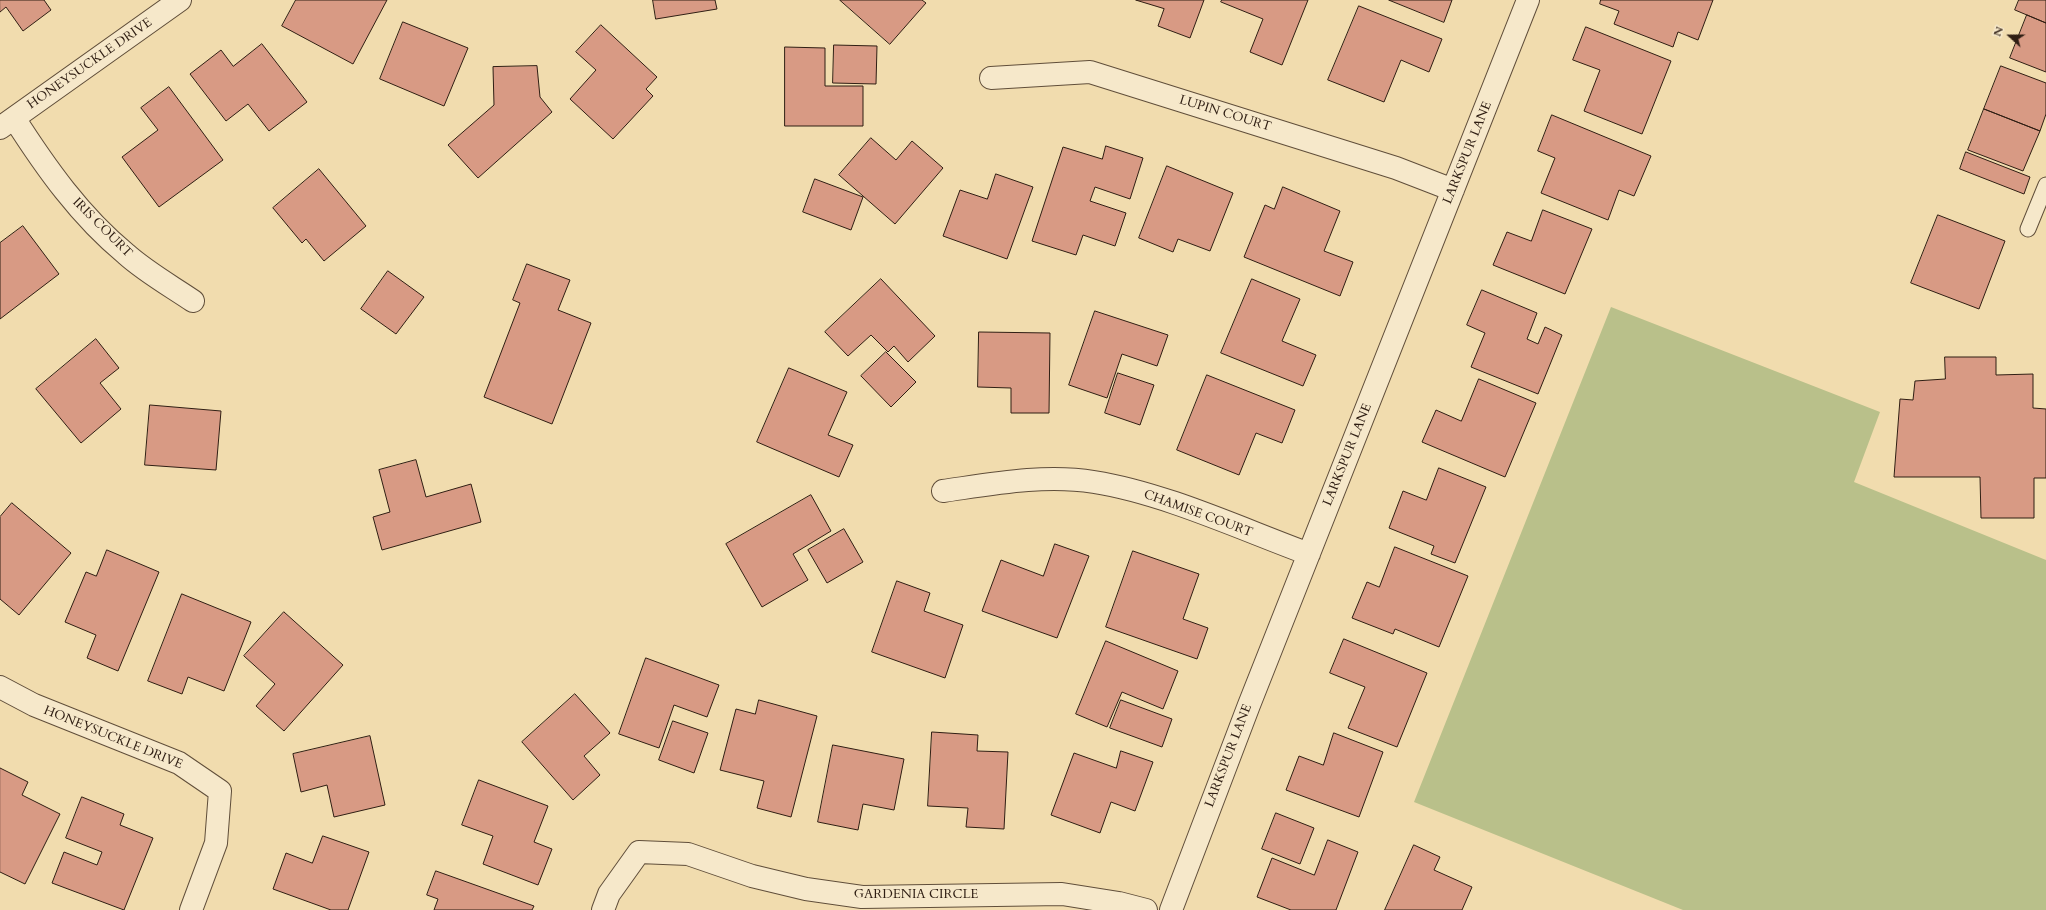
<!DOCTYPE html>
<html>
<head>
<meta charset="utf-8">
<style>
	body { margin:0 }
	#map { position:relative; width:2046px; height:910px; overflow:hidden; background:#f1dcae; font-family:Cardo,serif }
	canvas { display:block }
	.north { position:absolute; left:1990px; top:16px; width:40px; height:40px; -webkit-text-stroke:3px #f6e8ca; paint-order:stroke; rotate:291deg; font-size:11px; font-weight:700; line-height:16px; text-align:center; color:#2f1e13 }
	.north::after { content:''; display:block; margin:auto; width:14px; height:18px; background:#2f1e13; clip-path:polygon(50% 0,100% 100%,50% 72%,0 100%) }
</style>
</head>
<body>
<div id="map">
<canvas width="2046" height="910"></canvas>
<div class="north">N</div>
</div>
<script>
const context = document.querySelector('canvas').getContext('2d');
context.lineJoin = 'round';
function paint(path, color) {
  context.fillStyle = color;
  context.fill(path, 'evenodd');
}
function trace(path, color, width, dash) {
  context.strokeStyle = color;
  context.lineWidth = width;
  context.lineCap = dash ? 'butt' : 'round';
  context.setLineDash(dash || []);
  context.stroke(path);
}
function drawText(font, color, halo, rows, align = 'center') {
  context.font = font + ' Cardo,serif';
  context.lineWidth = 3;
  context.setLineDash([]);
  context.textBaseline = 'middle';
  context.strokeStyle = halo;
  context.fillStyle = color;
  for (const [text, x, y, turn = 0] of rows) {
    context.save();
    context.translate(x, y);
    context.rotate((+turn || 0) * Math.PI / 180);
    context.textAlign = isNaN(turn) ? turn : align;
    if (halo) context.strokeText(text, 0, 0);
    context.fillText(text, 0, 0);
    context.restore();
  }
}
paint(new Path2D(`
	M1611,307L1880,412L1854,482L2046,560V910H1683L1414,802Z`), '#b9c08a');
const building = new Path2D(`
	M0,0H44L51,10L23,31L6,7L0,12Z
	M296,0H387L353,64L282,26Z
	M653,0H715L717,9L656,19Z
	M840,0H922L926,3L890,44Z
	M1136,0H1204L1190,38L1158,26L1164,9Z
	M1222,0H1308L1282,65L1250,52L1263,19L1221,2Z
	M1389,0H1452L1444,22Z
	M1601,0H1713L1698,40L1678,32L1673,47L1614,24L1619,11L1600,4Z
	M2019,0H2046V23L2015,10Z
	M1359,6L1442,39L1429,72L1401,60L1384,102L1328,80Z
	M2027,15L2046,23V72L2010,58Z
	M403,22L468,48L444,106L380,79Z
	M601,25L657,77L646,89L653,96L613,139L570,99L596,70L576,52Z
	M1586,27L1671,61L1642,134L1584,111L1600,70L1573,60Z
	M262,44L307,102L269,131L248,104L226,121L190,74L221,50L233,66Z
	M834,45L877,46L876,84L833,83Z
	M785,47L825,48V86H863V126H785Z
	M537,66L540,97L552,112L478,178L448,145L494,105L493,67Z
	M2001,66L2046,83V114L2040,131L1984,109Z
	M169,87L223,160L159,207L122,157L158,130L141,108Z
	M1984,109L2040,131L2023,171L1968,150Z
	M1552,115L1651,156L1634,196L1619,190L1608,220L1541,193L1555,158L1538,151Z
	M871,138L896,160L912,141L943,168L895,224L839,175Z
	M1106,146L1143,158L1130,199L1095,187L1090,201L1126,213L1115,246L1083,235L1076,255L1032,241L1063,147L1102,159Z
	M1966,152L2030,177L2024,194L1960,169Z
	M1167,166L1233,193L1210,251L1178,239L1173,252L1139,238Z
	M319,169L366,226L324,261L306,239L302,243L273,208Z
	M996,174L1033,187L1007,259L943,236L960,190L987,199Z
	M815,179L863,197L851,230L803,212Z
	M1283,187L1340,211L1324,251L1353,262L1340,296L1244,257L1265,205L1274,209Z
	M1543,210L1592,229L1565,294L1493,265L1507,232L1531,241Z
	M1938,215L2005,241L1979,309L1911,283Z
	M23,226L59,274L0,319V243Z
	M527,264L570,280L558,310L591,323L552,424L484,397L520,303L513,300Z
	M388,271L424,297L396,334L361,309Z
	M881,279L935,336L908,362L894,346L888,352L871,335L848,356L825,332Z
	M1252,279L1300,299L1282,341L1316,355L1303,386L1221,353Z
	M1482,290L1537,313L1527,339L1538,344L1545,327L1562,335L1538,394L1471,367L1485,333L1467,325Z
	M1095,311L1168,335L1157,366L1122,354L1107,398L1069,385Z
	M979,332L1050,333L1049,413H1011V388L978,387Z
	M96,339L119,368L100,383L121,409L81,443L36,389Z
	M886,352L916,382L891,407L861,376Z
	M1945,357H1996V375L2033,374V408L2046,409V478H2034V518H1981L1980,477H1894L1900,399L1913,400L1915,381L1945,379Z
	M789,368L847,392L828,435L853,445L839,477L757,442Z
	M1118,373L1154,385L1140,425L1105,413Z
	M1207,375L1295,410L1282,443L1256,433L1239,475L1177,450Z
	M1479,379L1536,403L1505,477L1422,442L1436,410L1461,421Z
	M150,405L221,411L216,470L145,465Z
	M416,460L426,497L471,484L481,522L382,550L373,517L390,512L379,470Z
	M1439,468L1486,487L1455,563L1431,554L1434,546L1389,528L1403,491L1426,500Z
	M811,495L831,531L793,554L808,580L762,607L726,544Z
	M12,503L71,553L19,615L0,599V517Z
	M844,529L863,562L827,583L808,550Z
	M1055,544L1089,556L1057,638L982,611L1001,560L1043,576Z
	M1395,547L1468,576L1439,647L1395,629L1393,634L1352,618L1367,582L1379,587Z
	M107,550L159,572L118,671L87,658L96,635L65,622L86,572L96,576Z
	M1133,551L1199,574L1183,619L1208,628L1197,659L1106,627Z
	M897,581L930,593L924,611L963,625L945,678L872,652Z
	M182,594L251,622L224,691L188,677L182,694L148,681Z
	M284,612L343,665L284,731L256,706L275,684L244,656Z
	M1344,639L1427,673L1397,747L1348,728L1365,687L1330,673Z
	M1106,641L1178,671L1163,709L1122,692L1107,727L1076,714Z
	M646,658L719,685L707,717L674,705L659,748L619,734Z
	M575,694L610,733L584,756L600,775L573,800L522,742Z
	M759,700L817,716L791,817L757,808L764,781L720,770L736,709L755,714Z
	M1121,700L1172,719L1162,747L1110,728Z
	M673,721L708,733L694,773L659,760Z
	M932,732L978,735L977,751L1008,752L1004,829L966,827L968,808L928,806Z
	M1334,733L1383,752L1359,817L1286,790L1299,756L1323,765Z
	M370,736L385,805L334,817L327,785L301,792L293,754Z
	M833,745L904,759L894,810L863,804L858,830L818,822Z
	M1121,751L1153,762L1135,811L1111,802L1100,833L1051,815L1074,753L1116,768Z
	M0,768L28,782L22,795L60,814L25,884L0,872Z
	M479,780L548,806L534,842L552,849L538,885L483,864L493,836L462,825Z
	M82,797L124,814L120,825L153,838L124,910L52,883L64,852L97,865L102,852L66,838Z
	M1276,813L1314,828L1300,864L1262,849Z
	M323,836L369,852L348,910H331L273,889L286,853L312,863Z
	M1328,840L1358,852L1336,910H1291L1257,897L1272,858L1314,875Z
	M1414,845L1440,857L1434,870L1472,887L1462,910H1385Z
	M436,871L534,906L532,910H434L438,899L427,895Z`);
paint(building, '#d89a84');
trace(building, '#2f1e13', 1);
const service = new Path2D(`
	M2028,229L2046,185`);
const minor = new Path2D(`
	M991,78L1090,72L1396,168L1453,190
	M14,118C46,168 80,216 126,254C146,272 171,286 193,301
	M0,128L180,0
	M943,491C992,484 1044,474 1094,482C1164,493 1241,529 1309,554
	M0,687L34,705L179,763L220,791L216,843L191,910
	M603,910L609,894L639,852L688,854L752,876L806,889L862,897L1062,894L1119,903L1146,910
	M1171,910L1249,705L1528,0`);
trace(service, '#604e3a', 17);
trace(minor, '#604e3a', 24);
trace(service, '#f6e8ca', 15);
trace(minor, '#f6e8ca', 22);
drawText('13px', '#2f1e13', '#f6e8ca', [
	["HONEYSUCKLE DRIVE",90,64,-35],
	["LUPIN COURT",1225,114,17],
	["LARKSPUR LANE",1468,153,-68],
	["IRIS COURT",102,228,45],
	["LARKSPUR LANE",1348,455,-68],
	["CHAMISE COURT",1198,514,20],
	["HONEYSUCKLE DRIVE",113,738,22],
	["LARKSPUR LANE",1229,756,-69],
	["GARDENIA CIRCLE",916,895]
]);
</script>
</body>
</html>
